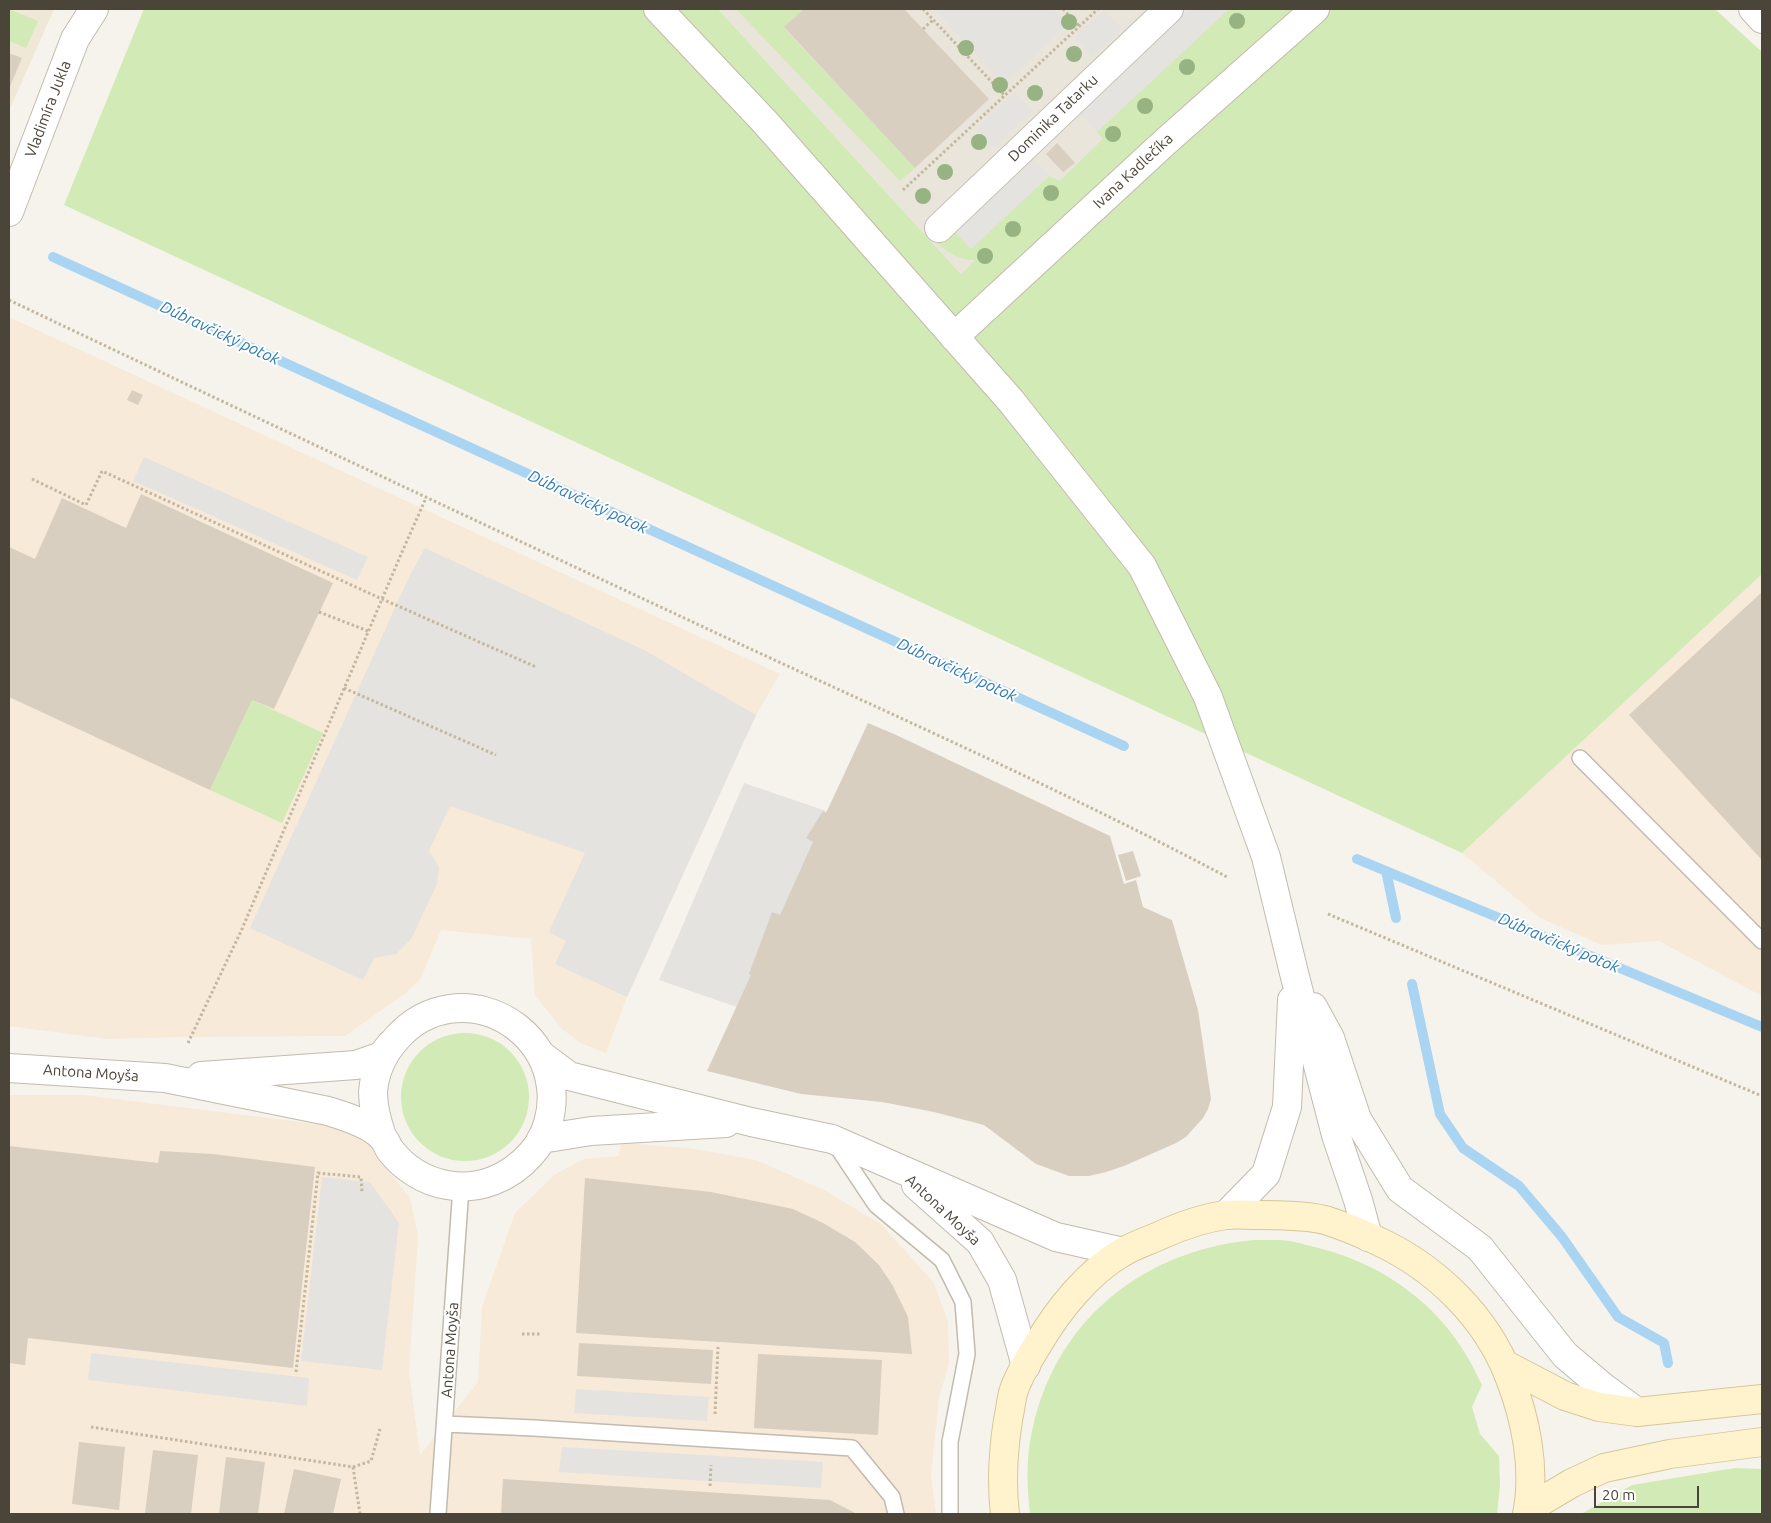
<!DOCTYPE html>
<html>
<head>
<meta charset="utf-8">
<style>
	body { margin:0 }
	#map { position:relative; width:1771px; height:1523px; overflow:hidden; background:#f6f3ec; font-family:Ubuntu,sans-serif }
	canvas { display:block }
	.frame { position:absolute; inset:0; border:10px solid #4b4439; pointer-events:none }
	.scale { position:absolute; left:1594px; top:1486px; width:105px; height:22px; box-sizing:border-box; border:2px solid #4b4439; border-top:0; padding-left:6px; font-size:15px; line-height:18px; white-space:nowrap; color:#4b4439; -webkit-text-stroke:4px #fff; paint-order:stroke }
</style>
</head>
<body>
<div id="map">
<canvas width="1771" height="1523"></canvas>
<div class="frame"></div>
<div class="scale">20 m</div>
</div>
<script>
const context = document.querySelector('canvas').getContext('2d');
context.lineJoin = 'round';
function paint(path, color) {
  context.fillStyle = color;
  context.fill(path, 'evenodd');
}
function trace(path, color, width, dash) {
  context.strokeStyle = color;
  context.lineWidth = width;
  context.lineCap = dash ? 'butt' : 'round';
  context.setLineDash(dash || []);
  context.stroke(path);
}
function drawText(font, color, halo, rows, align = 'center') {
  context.font = font + ' Ubuntu,sans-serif';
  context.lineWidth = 4;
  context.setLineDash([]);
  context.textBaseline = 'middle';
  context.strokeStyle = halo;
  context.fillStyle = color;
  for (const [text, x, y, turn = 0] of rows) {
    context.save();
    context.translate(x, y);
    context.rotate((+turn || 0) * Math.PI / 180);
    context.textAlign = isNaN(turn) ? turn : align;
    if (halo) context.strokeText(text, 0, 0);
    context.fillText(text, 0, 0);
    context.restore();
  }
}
paint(new Path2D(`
	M718,9H1252L961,274Z`), '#eae5da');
paint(new Path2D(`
	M9,317L780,674L756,715L627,997L606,1053L581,1043L562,1029L535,995L531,939L441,930L420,980L403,995L345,1036L182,1037L107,1039L9,1026Z
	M1762,574V996L1659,941L1602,945L1540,918L1462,853Z
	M9,1095H83L333,1126L367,1142L410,1198L418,1236L409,1371L420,1455L478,1382L482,1307L515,1213L554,1175L584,1159L619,1156L621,1143L689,1148L756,1160L826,1191L882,1225L934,1283L948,1322L949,1363L939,1398L931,1475L936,1514H9Z`), '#f7ead8');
paint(new Path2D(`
	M9,9H54L9,111Z`), '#efe8d6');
paint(new Path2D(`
	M9,9L38,21L26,48L9,41Z
	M144,9H718L961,274L975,260C959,260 950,253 937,244L953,230L971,249L1049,176L1060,181L1103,139L1097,132L1229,9H1715L1762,52V574L1462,853L64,205Z
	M736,9H804L784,28L915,168L900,181Z
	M252,700L323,733L282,823L210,790Z
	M401 1097a64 64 0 1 1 128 0a64 64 0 1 1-128 0Z
	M1254,1240C1261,1240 1269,1240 1277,1240C1291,1240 1307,1245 1322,1249C1381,1264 1437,1303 1468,1358C1473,1366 1477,1376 1482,1385L1472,1407L1480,1434L1499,1456L1500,1484L1497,1514H1030C1028,1493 1026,1471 1029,1450C1045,1330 1135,1251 1254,1240Z
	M1735,1468L1762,1469V1514H1581L1632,1485Z`), '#d2eab5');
paint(new Path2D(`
	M934,9H1053L1068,24L1004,84Z
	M1190,9H1229L1097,132L1079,112Z
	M1104,10L1122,29L1092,56L1074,37Z
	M1015,93L1033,111L994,148L976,129Z
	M1031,157L1049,176L971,249L953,230Z
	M144,457L368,557L357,580L133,481Z
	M425,548L644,650L756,715L627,997L555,964L566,941L549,932L585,853L450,806L429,851L439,867L437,884L411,939L396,954L374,958L363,980L250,928L409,577Z
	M744,783L885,831L794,1027L659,980Z
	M322,1177L370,1182L399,1223L382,1370L301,1361Z
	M91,1353L309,1378L307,1406L88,1380Z
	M576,1389L709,1397L707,1421L574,1413Z
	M562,1447L823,1462L821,1488L559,1472Z`), '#e5e3e0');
trace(new Path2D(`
	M53,257L1124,746
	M1357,859L1762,1027
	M1386,871L1396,918
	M1412,984L1440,1114L1463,1148L1519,1186L1562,1237L1618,1317L1664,1343L1668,1363`), '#a9d4f2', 10);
paint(new Path2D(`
	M804,9H904L989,99L915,168L784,27Z
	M9,53L22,58L9,89Z
	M1057,143L1075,163L1063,172L1046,154Z
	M132,390L143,395L138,405L127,400Z
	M141,494L333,583L274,709L252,700L210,790L9,697V547L35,559L62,498L126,528Z
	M1762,592V860L1629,715Z
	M868,723L894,734L1110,836L1124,884L1136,880L1143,907L1172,920L1198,1010L1211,1099L1208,1109L1203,1118L1186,1137L1176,1143L1124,1166L1106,1172L1089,1176H1069L1036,1164L984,1125L934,1112L882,1102L801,1094L707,1071L751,975L749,974L772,912L780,915L813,842L806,838L823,811L826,813Z
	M1133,851L1141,876L1126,881L1118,855Z
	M9,1146L158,1163L160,1151L213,1154L315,1167L293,1368L28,1338L25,1365L9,1363Z
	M585,1178L711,1192L793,1209L823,1223L855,1242L879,1265L893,1286L908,1317L912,1354L576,1333Z
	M579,1343L713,1350L711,1384L577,1376Z
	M758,1354L882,1360L878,1435L754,1428Z
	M79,1442L125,1447L119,1510L72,1504Z
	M153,1450L198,1455L191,1514L145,1513Z
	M226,1457L265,1462L258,1514H219Z
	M294,1469L341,1479L333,1514H284Z
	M503,1479L830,1500L857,1514H501Z`), '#d8cfc1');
const service = new Path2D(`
	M1580,758L1762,941
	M836,1145L876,1205L942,1260L963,1302L967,1354L950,1442V1514
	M445,1424L534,1428L852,1448L892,1497L896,1514
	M438,1514L461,1187`);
const minor = new Path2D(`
	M658,9L764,121L1011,401L1142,566L1208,697L1266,857L1294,973L1336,1135L1358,1200L1368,1237
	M1753,9L1762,19
	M9,212L75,39L94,9
	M939,228L1169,9
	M954,337L1164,143L1315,9
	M1313,1007L1330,1038L1357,1119L1400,1189L1480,1248L1565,1355L1603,1387L1637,1412
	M541,1055L569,1076L751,1122L832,1139L1056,1237L1123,1252
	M9,1068L165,1078L328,1111C344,1116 371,1124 382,1137C386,1140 387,1146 390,1150C404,1168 424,1181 447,1185C479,1191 510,1178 531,1154C547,1137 554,1110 551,1087C545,1038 499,1002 449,1009C409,1015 376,1052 373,1092C373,1108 377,1122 382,1136
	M201,1076L356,1065L382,1056L391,1044
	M541,1139L591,1131L726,1123
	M916,1185L980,1242L1002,1280L1026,1366
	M1226,1215L1266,1174L1287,1107L1292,1000`);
const secondary = new Path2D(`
	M1504,1364L1565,1396L1599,1407L1637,1412L1762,1399
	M1528,1509L1572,1483L1604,1468L1670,1454L1762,1442
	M1005,1514C1001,1482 1003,1452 1008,1420C1010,1411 1011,1401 1013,1393C1018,1376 1029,1359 1038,1344C1058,1310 1088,1272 1123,1252C1135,1245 1148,1241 1161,1235C1181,1226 1203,1218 1226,1215C1236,1214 1247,1215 1257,1215C1278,1215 1305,1215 1325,1220C1344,1226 1363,1234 1380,1242C1437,1269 1486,1317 1509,1376C1526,1419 1536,1469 1527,1514`);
trace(service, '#c2bbae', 18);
trace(minor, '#c2bbae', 30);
trace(secondary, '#d6c79b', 30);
trace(new Path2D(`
	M923,9L1005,96
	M1063,9L1079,26
	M923,29L933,20
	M903,190L1098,9
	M9,300C248,414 487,526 727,638C895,716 1065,791 1229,878
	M32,479L86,505L102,471L382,599L536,667
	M319,612L368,631
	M344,688L496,755
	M1328,914L1762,1096
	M188,1043L242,929L402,552L426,498
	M522,1334H540
	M296,1372L318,1173L361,1177L362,1192
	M715,1414L718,1347
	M91,1427L353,1467L360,1514
	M353,1467L371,1461L380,1429
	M710,1486L711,1465`), '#c4b79f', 3, [2.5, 2.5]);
trace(service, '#fff', 15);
trace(minor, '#fff', 28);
trace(secondary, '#fff3cd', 28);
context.fillStyle = '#97b381';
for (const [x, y] of [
	[1237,21],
	[1069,22],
	[966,48],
	[1074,54],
	[1187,67],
	[1000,85],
	[1035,93],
	[1145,106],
	[1113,134],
	[979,142],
	[945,172],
	[1051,193],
	[923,196],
	[1013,229],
	[985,256]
]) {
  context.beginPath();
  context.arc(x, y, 8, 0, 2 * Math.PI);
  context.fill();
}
drawText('15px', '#4b4439', '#fff', [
	["Vladimíra Jukla",48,109,-69],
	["Dominika Tatarku",1053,118,-44],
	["Ivana Kadlečíka",1133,171,-43],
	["Antona Moyša",91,1073,4],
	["Antona Moyša",943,1210,43],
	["Antona Moyša",450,1350,-86]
]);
drawText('italic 16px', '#2e7ab2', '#fff', [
	["Dúbravčický potok",220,333,25],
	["Dúbravčický potok",588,502,25],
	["Dúbravčický potok",957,670,25],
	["Dúbravčický potok",1559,943,23]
]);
</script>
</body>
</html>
